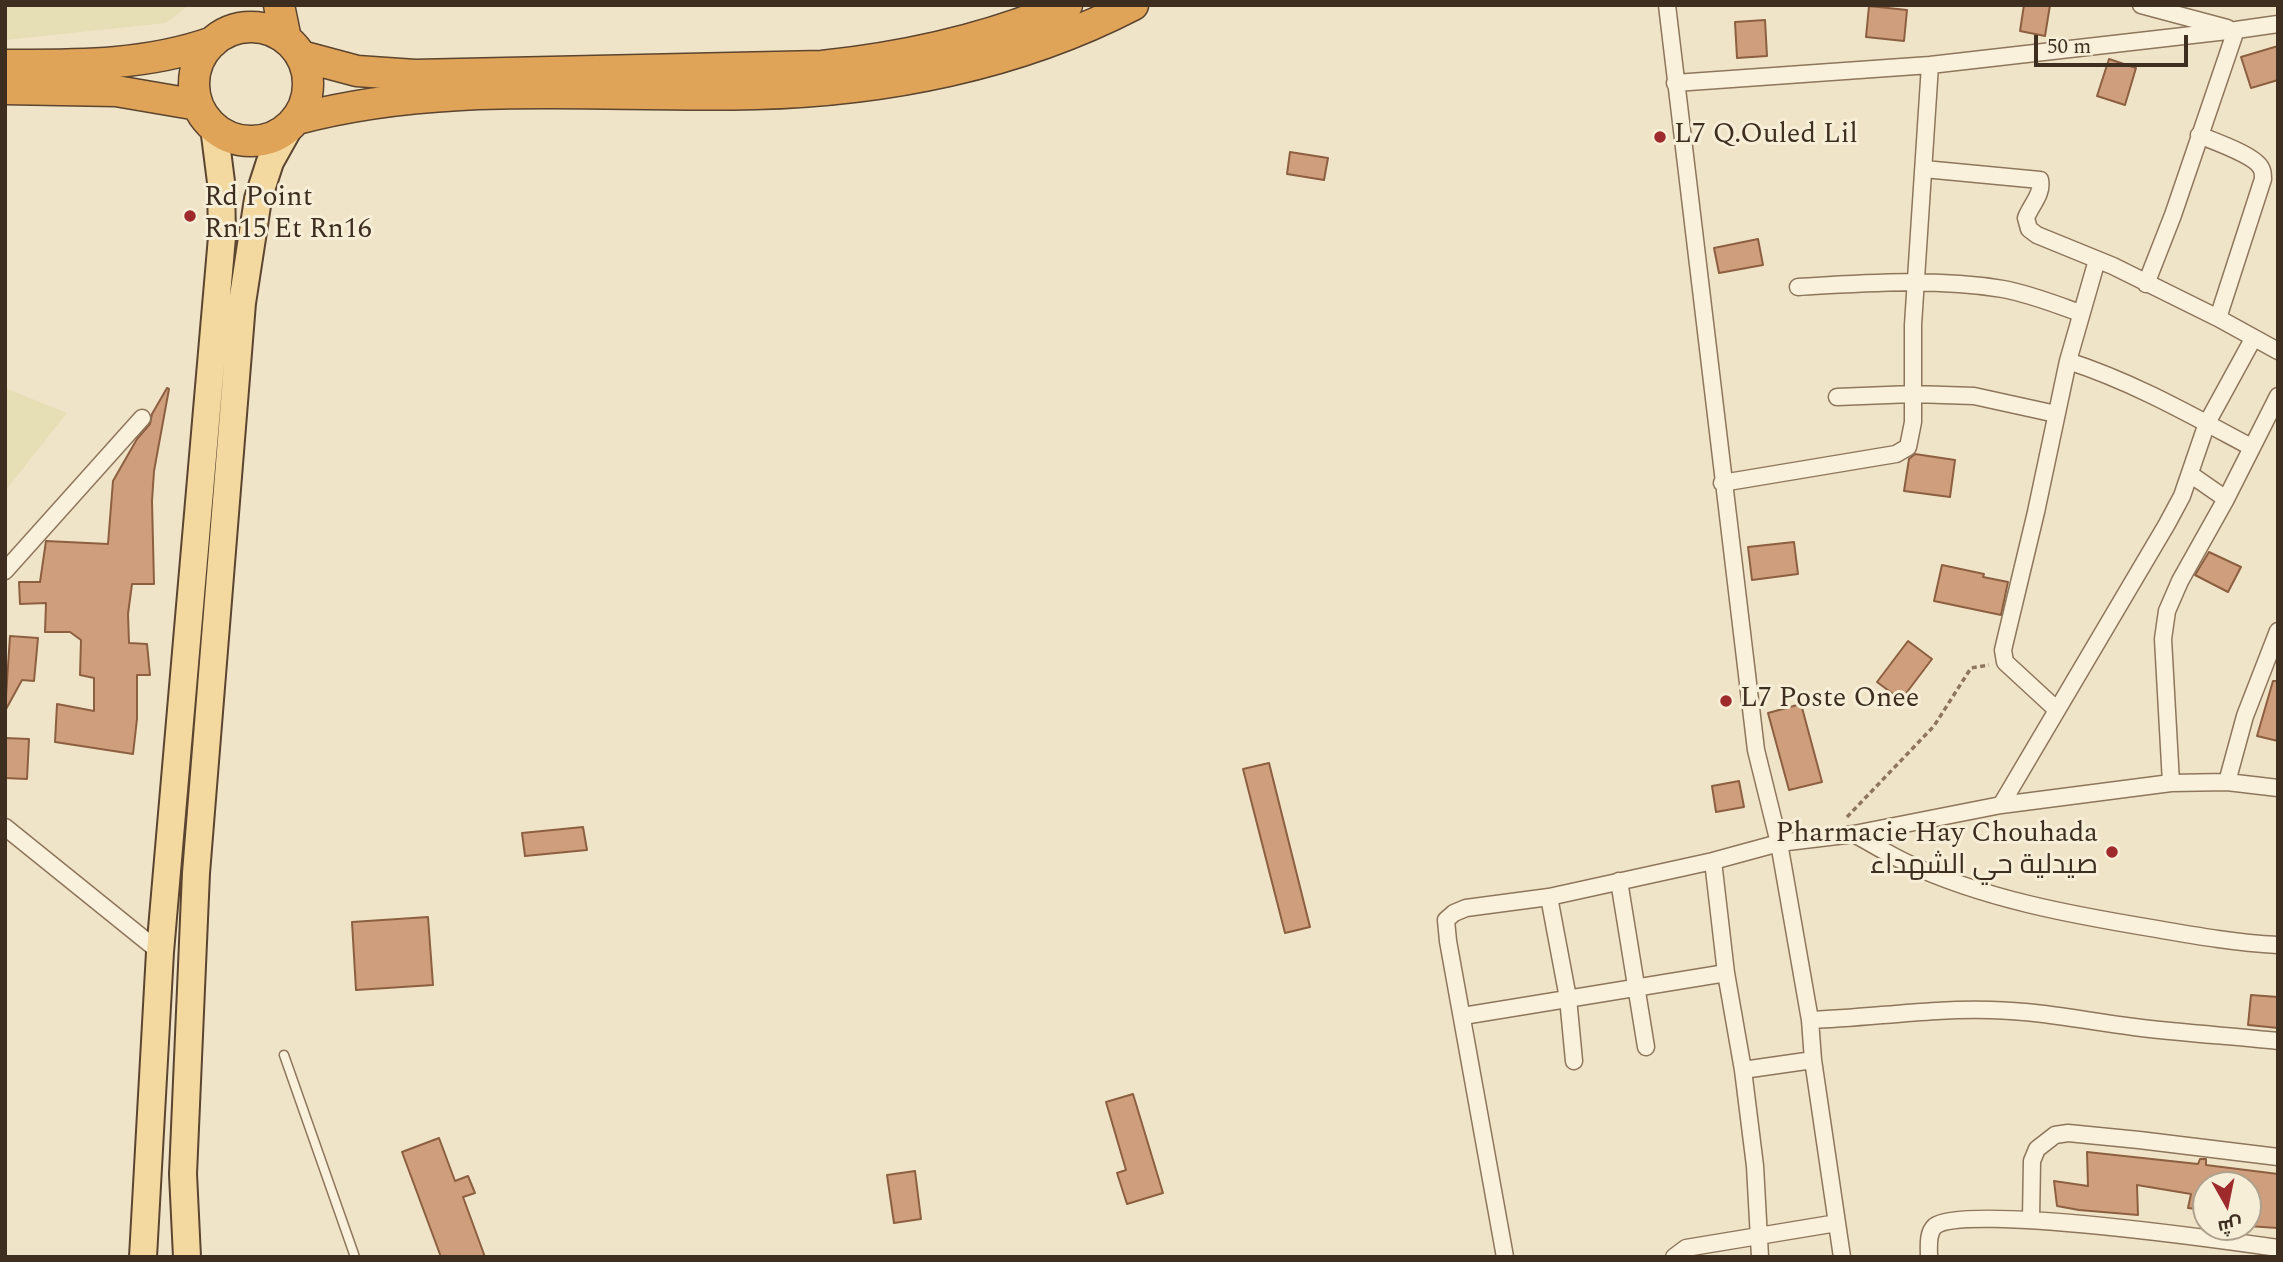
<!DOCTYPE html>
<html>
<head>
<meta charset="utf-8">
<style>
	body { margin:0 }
	#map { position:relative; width:2283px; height:1262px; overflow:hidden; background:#f0e4c8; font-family:Spectral,Cairo,serif }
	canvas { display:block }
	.frame { position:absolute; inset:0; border:7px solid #3d2e20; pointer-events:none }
	.north { position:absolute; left:2192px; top:1171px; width:70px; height:70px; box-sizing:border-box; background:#f7eed8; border:2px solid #ada18e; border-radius:50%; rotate:171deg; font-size:19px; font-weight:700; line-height:28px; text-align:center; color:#3d2e20 }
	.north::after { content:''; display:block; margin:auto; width:24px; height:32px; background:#9e2a2b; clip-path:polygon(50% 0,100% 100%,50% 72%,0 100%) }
	.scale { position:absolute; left:2034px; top:35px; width:154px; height:32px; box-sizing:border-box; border:4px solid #3d2e20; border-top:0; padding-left:9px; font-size:21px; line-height:24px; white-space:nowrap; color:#3d2e20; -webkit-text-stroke:5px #f7eed8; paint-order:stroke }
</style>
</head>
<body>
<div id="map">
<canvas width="2283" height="1262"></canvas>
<div class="frame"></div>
<div class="north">ش</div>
<div class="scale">50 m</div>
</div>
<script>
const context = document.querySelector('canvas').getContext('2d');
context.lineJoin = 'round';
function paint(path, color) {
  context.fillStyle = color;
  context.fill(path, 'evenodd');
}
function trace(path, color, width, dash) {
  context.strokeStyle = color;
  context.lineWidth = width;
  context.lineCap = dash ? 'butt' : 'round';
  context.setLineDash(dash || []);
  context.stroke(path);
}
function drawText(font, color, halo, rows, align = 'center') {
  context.font = font + ' Spectral,Cairo,serif';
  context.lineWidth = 6;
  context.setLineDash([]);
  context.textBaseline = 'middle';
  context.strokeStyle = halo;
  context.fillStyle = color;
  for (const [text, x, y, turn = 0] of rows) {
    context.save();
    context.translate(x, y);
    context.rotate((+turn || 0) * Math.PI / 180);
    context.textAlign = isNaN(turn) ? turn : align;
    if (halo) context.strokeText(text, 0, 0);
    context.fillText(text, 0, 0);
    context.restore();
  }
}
paint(new Path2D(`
	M5,5H189L166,23L5,40Z
	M5,388L67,413L5,491Z`), '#e6deb5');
const building = new Path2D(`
	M2024,5H2050L2045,36L2020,31Z
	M1869,6L1907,10L1904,41L1866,37Z
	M1765,20L1767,56L1737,58L1735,22Z
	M2278,46V80L2251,88L2241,57Z
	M2109,59L2136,68L2125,105L2097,96Z
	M1290,152L1328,158L1324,180L1287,174Z
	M1758,239L1763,265L1719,273L1714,248Z
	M167,388L169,389L154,471L152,501L154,584H132L128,614L129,643L147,644L150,675H137V719L133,754L55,742L57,704L94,711V678L80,675L81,640L70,632H45L46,603L20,604L19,582H40L46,541L108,544L113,481L137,439L150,424L152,414Z
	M1915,454L1955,460L1950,497L1904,491L1909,459Z
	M1794,542L1798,574L1752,580L1748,547Z
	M2209,552L2241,567L2228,592L2195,575Z
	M1942,565L1984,574L1983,577L2008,582L2001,615L1934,601Z
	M10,636L38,638L34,681L22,680L5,711Z
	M1908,641L1932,659L1901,700L1877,682Z
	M2273,681H2278V741L2257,736Z
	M1801,704L1822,782L1789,790L1768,713Z
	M5,738L29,739L27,779L5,778Z
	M1269,763L1310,927L1285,933L1243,769Z
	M1739,781L1744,807L1716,812L1712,786Z
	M583,827L587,850L525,856L522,833Z
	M428,917L433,985L356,990L352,922Z
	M2251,995L2278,997V1028L2248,1025Z
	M1133,1094L1163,1193L1127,1204L1117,1173L1126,1170L1106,1102Z
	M439,1138L455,1181L468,1176L475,1193L463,1197L485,1257H441L402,1152Z
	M2087,1152L2198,1164L2200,1159H2206V1165L2278,1174L2277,1228L2248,1226V1185H2206V1210L2188,1208L2191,1194L2137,1185L2138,1215L2079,1210L2057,1206L2054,1181L2088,1186Z
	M915,1171L921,1219L894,1223L887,1175Z`);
paint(building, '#cf9f7d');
trace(building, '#8d5f41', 2);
const lane = new Path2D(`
	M284,1055L355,1257`);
const street = new Path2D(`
	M1667,5L1756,750L1779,843L1810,1020L1813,1060L1842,1257
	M2141,5L2227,28
	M1675,83L1930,65L2236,30
	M2199,135C2213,141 2255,155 2261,168C2263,171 2263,175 2263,179L2218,318
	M1924,169L2040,180C2043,194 2031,205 2026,218L2029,229L2037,235L2113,266L2218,318L2278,351
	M2146,284L2173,215L2236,30L2278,24
	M1798,287C1866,283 1936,278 2003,289C2030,294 2055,304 2080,313
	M2068,361C2133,382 2191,415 2251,447
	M1837,397L1913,394L1974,396L2056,414
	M2190,474L2226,499
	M1722,483L1896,454L1908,447L1913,422V325L1930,65
	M5,571L142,418
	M2057,710L2005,662L2003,650L2036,512L2068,361L2097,260
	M2227,782L2245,716L2278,631
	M2171,783L2163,639L2167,611L2180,581L2226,499L2278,396
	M2001,805L2167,524L2182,496L2207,423L2253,339
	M5,827L160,952
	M1854,834C1871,843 1888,854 1905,862C1983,899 2072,915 2157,929C2197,936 2237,943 2278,945
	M1713,861L1726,973L1743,1070L1755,1166L1760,1257
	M1619,881L1646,1047
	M1549,897L1568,998L1574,1061
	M1463,1016L1726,973
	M1810,1020C1870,1018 1931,1008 1991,1010C2039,1011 2087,1021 2134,1027C2182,1033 2230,1036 2278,1041
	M1743,1070L1813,1060
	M2031,1219L2032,1161L2037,1149L2055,1135L2068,1133L2139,1140L2278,1157
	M1505,1257L1448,941L1446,920L1454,913L1466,908L1549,897L1713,861L1779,843L1854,834L2001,805L2171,783L2227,782L2278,788
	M1674,1257L1686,1248L1837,1223
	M1929,1257C1929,1247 1927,1233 1935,1226C1963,1203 2229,1241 2278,1248`);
const primary = new Path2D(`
	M143,1257L160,952L222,237L221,182L214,127
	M187,1257L183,1174L196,873L242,303L258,199L270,162L289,128`);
const highway = new Path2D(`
	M279,5L286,39
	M194 84a57 57 0 1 1 114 0a57 57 0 1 1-114 0Z
	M301,56L357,71L415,75L822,66C906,57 989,39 1067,5
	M5,65C77,65 145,66 213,42
	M5,89L116,91L198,105
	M297,119C446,79 602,98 755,94C884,91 1017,65 1133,5`);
trace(lane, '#8d765c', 11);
trace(street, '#8d765c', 19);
trace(primary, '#5b4430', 30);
trace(highway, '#5b4430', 33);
trace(new Path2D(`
	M1847,817L1934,726L1971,668L1989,665`), '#8d765c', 3.5, [5, 3.5]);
trace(lane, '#faf1dc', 8);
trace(street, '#faf1dc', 16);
trace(primary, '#f3d9a0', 26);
trace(highway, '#e0a458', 30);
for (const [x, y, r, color] of [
	[1660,137,7,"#9e2a2b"],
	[190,216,7,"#9e2a2b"],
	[1726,701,7,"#9e2a2b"],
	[2112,852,7,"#9e2a2b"]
]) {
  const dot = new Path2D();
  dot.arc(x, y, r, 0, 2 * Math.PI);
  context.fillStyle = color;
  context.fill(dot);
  trace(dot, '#f7eed8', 2.5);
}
drawText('28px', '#3d2e20', '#f7eed8', [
	["L7 Q.Ouled Lil",1674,137],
	["Rd Point",204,200],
	["Rn15 Et Rn16",204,232],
	["L7 Poste Onee",1740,701],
	["Pharmacie Hay Chouhada",2098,836,"right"],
	["صيدلية حي الشهداء",2098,868,"right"]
], 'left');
</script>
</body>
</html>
